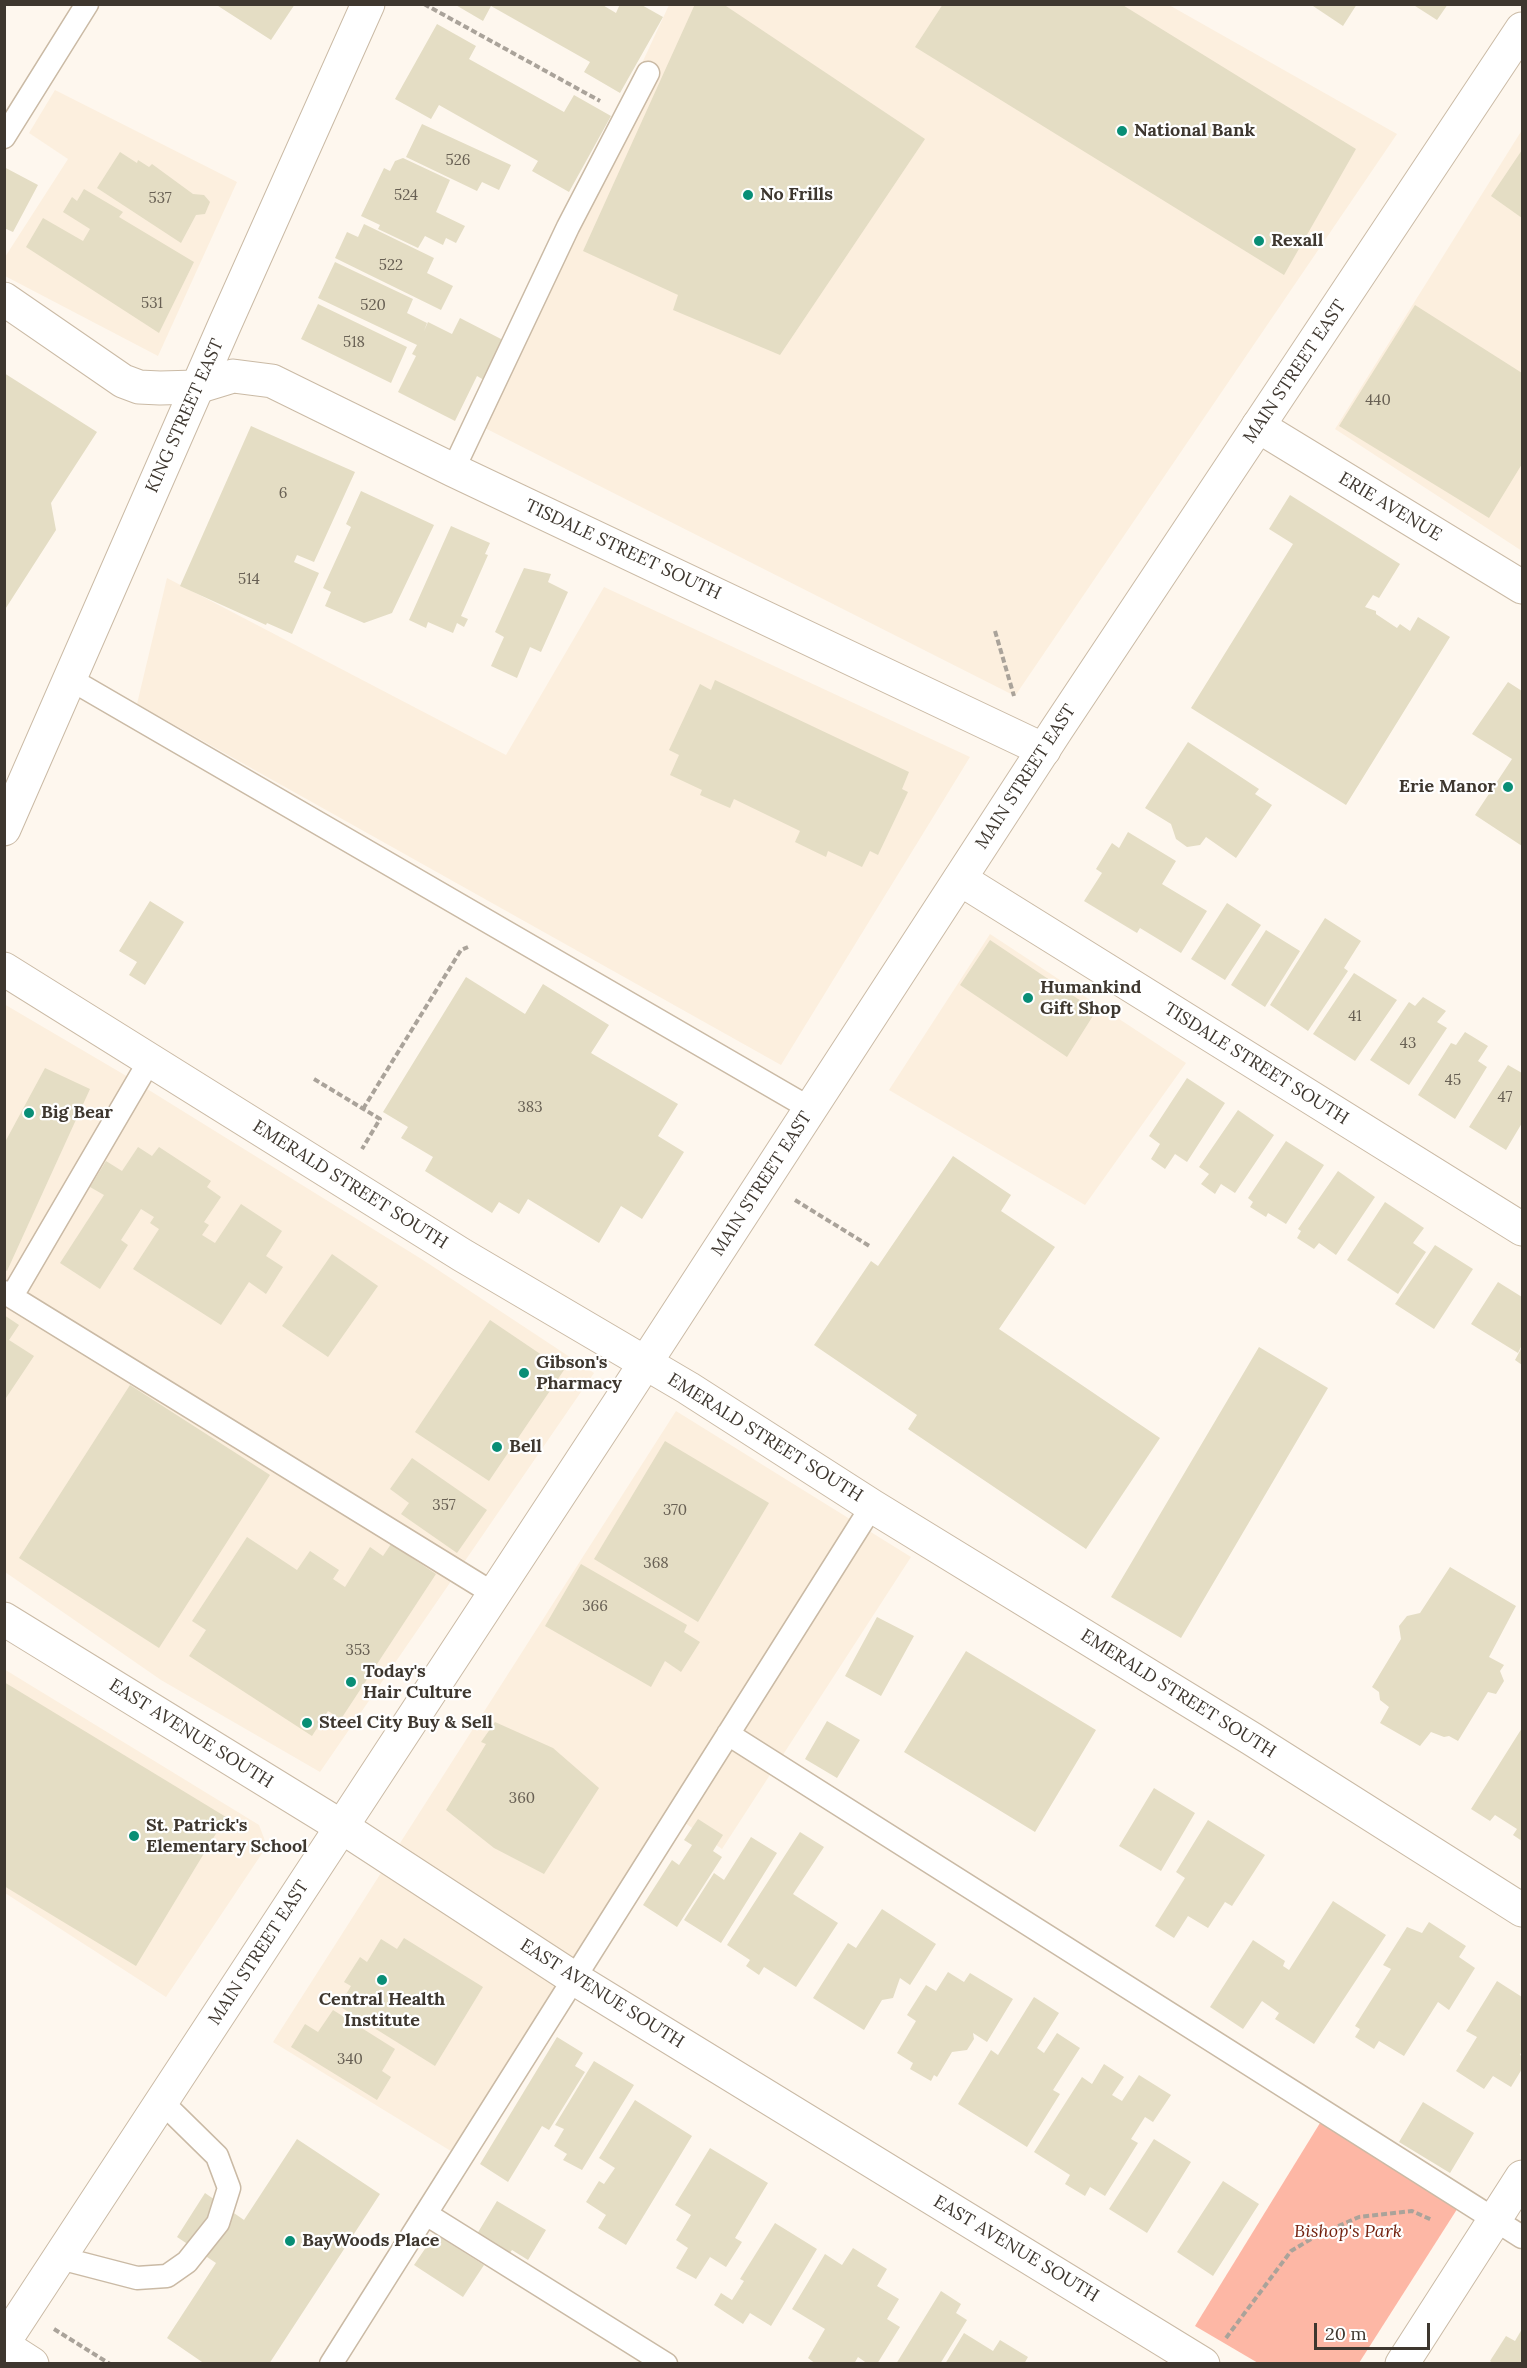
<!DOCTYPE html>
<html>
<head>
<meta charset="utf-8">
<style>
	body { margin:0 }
	#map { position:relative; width:1527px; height:2368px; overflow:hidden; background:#fef7ee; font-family:Lora,serif }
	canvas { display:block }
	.frame { position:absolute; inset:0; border:6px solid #3e372f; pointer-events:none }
	.scale { position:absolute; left:1314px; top:2323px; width:116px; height:27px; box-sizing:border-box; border:3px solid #3e372f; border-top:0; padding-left:8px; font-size:18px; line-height:21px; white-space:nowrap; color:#3e372f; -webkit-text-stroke:4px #fff; paint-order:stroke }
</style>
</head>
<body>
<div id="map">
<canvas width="1527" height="2368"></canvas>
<div class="frame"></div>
<div class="scale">20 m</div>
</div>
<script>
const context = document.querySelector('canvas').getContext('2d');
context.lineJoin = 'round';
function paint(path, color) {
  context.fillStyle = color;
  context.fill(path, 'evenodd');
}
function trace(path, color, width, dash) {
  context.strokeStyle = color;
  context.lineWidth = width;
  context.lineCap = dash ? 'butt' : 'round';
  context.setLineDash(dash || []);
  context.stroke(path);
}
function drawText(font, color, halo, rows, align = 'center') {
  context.font = font + ' Lora,serif';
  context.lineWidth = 4.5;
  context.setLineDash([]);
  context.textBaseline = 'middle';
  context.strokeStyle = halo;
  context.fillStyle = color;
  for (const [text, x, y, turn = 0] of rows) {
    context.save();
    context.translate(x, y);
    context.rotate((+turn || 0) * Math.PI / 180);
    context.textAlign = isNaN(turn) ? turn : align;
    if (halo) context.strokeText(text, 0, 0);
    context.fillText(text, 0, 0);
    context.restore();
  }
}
paint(new Path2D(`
	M669,5H1169L1397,134L1015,696L475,423Z
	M55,90L237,182L158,356L5,276V257L68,159L29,133Z
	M1522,130V551L1335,429Z
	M167,578L506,755L604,587L970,757L781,1065L137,704Z
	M990,934L1186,1063L1085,1205L889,1090Z
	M4,1004L123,1074L423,1260L594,1373L320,1772L161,1680L5,1572Z
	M676,1411L911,1557L722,1849L678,1818L454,2153L273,2042Z
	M4,1669L259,1825L267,1846L166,1997L5,1893Z`), '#fcefde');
paint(new Path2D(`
	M1320,2123L1461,2203L1359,2363H1258L1195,2326Z`), '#fdb7a5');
paint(new Path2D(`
	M215,4H295L271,40Z
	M454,4H601L616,13L620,4H640L663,17L620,93L584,72L590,62L491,6L483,21Z
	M695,4H723L925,139L780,355L673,310L678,295L583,251Z
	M943,4H1121L1356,149L1284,275L915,47Z
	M1310,4H1357L1343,26Z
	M1412,4H1448L1437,20Z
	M437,24L476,46L469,59L564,112L574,95L611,116L569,192L532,171L538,161L439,105L431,119L395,99Z
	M422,124L511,165L499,190L482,182L477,191L406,157Z
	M1522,150V218L1491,196Z
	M120,152L137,163L138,160L149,167L152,164L193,194L204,195L210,202L205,214L196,215L181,243L97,188Z
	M403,158L450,180L436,212L465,226L456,243L446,238L443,245L425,236L418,248L378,229L380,225L361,216L384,168L390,171L395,161Z
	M4,167L38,185L13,232L4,228Z
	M84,189L123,212L119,217L194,262L159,333L26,247L43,218L83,241L90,229L63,212L72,197L77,201Z
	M364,224L434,258L427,273L453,286L441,310L335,258L347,232L358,237Z
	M335,262L413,299L407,313L427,323L424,331L428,322L452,334L460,318L503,340L484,380L477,376L455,421L398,392L416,356L412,354L417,345L318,298Z
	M318,304L407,347L391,383L301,339Z
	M1415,305L1522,373V464L1489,518L1339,426Z
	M4,373L97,432L51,503L56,530L4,611Z
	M251,426L355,472L314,562L297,555L294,562L319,573L292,634L267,623L266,625L180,586Z
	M361,491L434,525L392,613L364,623L325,606L331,592L323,588L351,527L346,524Z
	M1290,495L1400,564L1379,598L1373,595L1365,607L1376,611V614L1397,628L1400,624L1410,631L1418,617L1450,637L1346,805L1191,708L1293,544L1269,529Z
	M451,526L490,543L485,554L488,555L461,616L468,619L464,627L457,623L453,633L428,622L426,628L409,620Z
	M524,568L551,574L548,582L568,592L541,652L530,647L517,678L491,666L504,637L495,632Z
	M715,680L909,772L902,789L908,792L878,855L870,851L862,867L828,851L826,857L795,842L800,831L734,799L730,808L700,795L702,790L670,775L679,755L669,750L700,684L711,690Z
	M1508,682L1522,691V846L1475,815L1512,759L1472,734Z
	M1188,742L1259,789L1255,794L1272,805L1236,858L1206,837L1200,845L1187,847L1176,839L1171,824L1145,808Z
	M1128,832L1176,861L1162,884L1207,911L1181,953L1140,928L1137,933L1084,901L1102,873L1096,869L1112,843L1119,848Z
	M150,901L184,922L145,985L129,975L137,962L119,951Z
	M1227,903L1261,925L1225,980L1191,959Z
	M1325,918L1361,941L1344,968L1348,971L1308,1031L1270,1005Z
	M1266,930L1300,951L1265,1007L1231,985Z
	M990,940L1096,1011L1067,1057L960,985Z
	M1354,973L1397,1000L1355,1061L1313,1034Z
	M466,977L525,1014L543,984L609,1025L591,1053L678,1104L658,1136L684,1152L642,1219L621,1206L599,1243L528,1199L519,1214L499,1202L492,1213L425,1171L433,1157L401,1138L408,1127L383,1112Z
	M1423,997L1446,1011L1437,1022L1447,1028L1409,1085L1370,1060L1409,1002L1415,1006Z
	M1465,1032L1488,1046L1478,1061L1487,1067L1455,1119L1418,1095L1451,1043L1456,1045Z
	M1508,1065L1522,1073V1123L1506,1150L1469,1127Z
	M45,1068L90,1089L7,1271L4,1269V1144Z
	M1187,1078L1225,1103L1187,1162L1175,1154L1165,1169L1151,1159L1160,1144L1149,1136Z
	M1238,1110L1274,1135L1235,1193L1221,1184L1215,1194L1201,1184L1209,1174L1199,1167Z
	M1286,1141L1324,1165L1286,1224L1268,1213L1266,1217L1250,1207L1253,1202L1248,1198Z
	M138,1147L152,1156L159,1147L211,1181L207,1187L221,1197L204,1222L209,1225L202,1235L215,1243L241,1204L282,1231L266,1256L283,1267L266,1294L249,1282L221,1325L133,1269L159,1229L150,1223L154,1217L141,1209L121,1240L128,1245L100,1289L60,1263L104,1195L90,1187L106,1161L122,1171Z
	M953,1156L1011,1195L1001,1211L1055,1247L999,1329L1160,1438L1086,1549L908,1429L917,1415L814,1345L871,1261L878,1266Z
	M1338,1171L1375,1197L1336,1255L1319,1243L1314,1249L1297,1238L1301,1231L1298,1229Z
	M1385,1202L1424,1228L1413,1243L1426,1252L1398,1294L1347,1260Z
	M1435,1245L1473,1269L1434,1329L1395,1304Z
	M332,1254L378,1286L328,1357L282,1326Z
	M1498,1282L1522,1297V1345L1518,1353L1471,1324Z
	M4,1315L19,1325L9,1340L34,1356L4,1401Z
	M490,1320L564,1370L489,1481L415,1432Z
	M1259,1347L1328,1388L1181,1638L1111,1597Z
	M1522,1347V1365L1515,1360Z
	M130,1385L270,1475L159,1648L19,1558Z
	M665,1441L769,1503L698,1622L594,1559Z
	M412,1458L487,1510L457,1553L401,1514L409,1503L390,1489Z
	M247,1537L297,1570L310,1551L339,1570L333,1579L345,1587L370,1547L383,1556L391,1544L436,1574L341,1719L328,1711L312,1736L189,1656L206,1630L192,1621Z
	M581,1564L687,1625L684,1632L700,1642L681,1672L665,1661L651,1687L545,1626Z
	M1450,1567L1516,1606L1489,1657L1504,1665L1500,1671L1504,1681L1496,1694L1488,1692L1458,1741L1449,1736L1444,1737L1431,1732L1420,1746L1380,1723L1389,1707L1380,1700L1379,1692L1372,1687L1401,1639L1399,1626L1407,1616L1420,1613Z
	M877,1617L914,1636L881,1696L845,1676Z
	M966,1651L1096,1730L1035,1832L904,1752Z
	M4,1682L226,1817L136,1966L4,1886Z
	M827,1721L860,1740L837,1778L805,1759Z
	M495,1722L553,1748L599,1788L544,1874L494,1848L446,1810L486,1744L481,1742Z
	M1522,1728V1841L1513,1835L1517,1829L1495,1815L1490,1821L1471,1809Z
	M1154,1788L1195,1813L1161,1871L1119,1846Z
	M698,1819L723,1835L713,1851L722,1857L677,1927L643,1905L672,1860L679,1865L692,1845L684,1840Z
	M1208,1820L1265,1855L1232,1906L1225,1902L1208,1928L1188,1916L1174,1938L1155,1926L1185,1878L1176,1872Z
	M800,1832L824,1847L793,1894L838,1923L796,1987L764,1967L759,1975L746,1966L750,1960L727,1945Z
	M751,1837L777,1853L721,1943L684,1920L714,1873L724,1880Z
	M1333,1901L1386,1935L1314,2044L1275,2019L1279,2013L1262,2001L1243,2029L1210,2007L1253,1940L1285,1961L1283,1966L1289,1970Z
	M882,1909L936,1944L910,1985L900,1978L893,1998L882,2000L864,2030L813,1998L848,1943L856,1948Z
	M1429,1922L1466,1946L1459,1957L1475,1968L1449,2010L1438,2002L1404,2056L1379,2041L1374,2049L1355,2037L1360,2029L1355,2026L1391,1969L1383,1965L1407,1927L1422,1933Z
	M404,1938L483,1987L435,2066L339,2006L351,1986L344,1982L360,1957L367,1962L381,1939L397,1949Z
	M948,1972L964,1982L970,1973L1013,1999L987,2042L973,2033L974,2039L967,2050L952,2052L937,2077L934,2075L931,2081L910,2069L913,2063L897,2053L916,2021L907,2015L926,1985L936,1991Z
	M1497,1981L1522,1997V2051L1520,2055L1522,2056V2069L1511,2087L1493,2076L1484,2089L1456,2071L1477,2037L1466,2031Z
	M1034,1997L1059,2013L1037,2048L1044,2053L1057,2033L1080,2048L1053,2090L1060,2094L1027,2147L958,2104L991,2050L998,2055Z
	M333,2010L395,2049L382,2071L391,2077L377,2100L291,2047L305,2024L318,2032Z
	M557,2037L583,2053L575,2066L585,2072L549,2130L542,2126L508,2182L480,2164Z
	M594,2061L634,2085L582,2170L563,2160L567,2154L554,2146L564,2129L555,2125Z
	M1104,2064L1124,2077L1112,2095L1122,2101L1139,2075L1171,2095L1153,2122L1145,2117L1131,2139L1138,2143L1105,2196L1090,2187L1085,2196L1065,2184L1070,2175L1034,2152L1082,2077L1092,2084Z
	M635,2100L692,2136L626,2245L598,2228L606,2215L586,2202L599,2181L604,2184L615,2168L599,2158Z
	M1423,2102L1474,2133L1450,2173L1399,2142Z
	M297,2139L380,2194L269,2364H205L167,2338L216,2263L177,2237L205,2193L244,2220Z
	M1154,2139L1191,2162L1147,2233L1109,2209Z
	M710,2148L768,2183L735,2238L742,2242L726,2267L710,2257L696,2279L676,2268L688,2248L676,2240L691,2215L675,2205Z
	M1223,2181L1259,2204L1213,2276L1177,2252Z
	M497,2201L546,2230L528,2260L512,2250L509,2254L477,2234Z
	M775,2223L817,2249L771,2326L750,2313L743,2324L714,2305L721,2293L732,2300L744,2281L740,2279Z
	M435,2234L484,2265L463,2297L414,2265Z
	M853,2248L887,2269L877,2286L899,2299L887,2319L900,2327L877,2364H868L858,2357L854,2364H816L808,2358L825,2329L792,2309L825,2254L842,2265Z
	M941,2291L961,2304L956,2313L967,2320L940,2364H896Z
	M1522,2329V2364H1494L1490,2361L1506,2336L1515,2341Z
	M964,2333L993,2351L1000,2340L1028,2357L1024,2364H945Z`), '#e4ddc4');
const lane = new Path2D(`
	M4,137L87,4
	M453,470L568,227L648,73
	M70,679L811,1109
	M4,1292L494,1594
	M12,1296L150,1060
	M728,1734L1522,2237
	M426,2214L666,2364
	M60,2258L137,2278L167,2276L187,2262L218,2223L229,2188L217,2156L162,2102
	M331,2364L872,1506`);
const street = new Path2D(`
	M4,299L123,381L139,387L160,388L197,387L233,376L272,381L453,470L1044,750
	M1258,426L1522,587
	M960,879L1522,1229
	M4,969L462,1255L688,1388L872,1506L1252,1739L1522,1910
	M4,1619L342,1827L575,1979L1203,2364
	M1402,2364L1522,2177`);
const primary = new Path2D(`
	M4,829L225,324L368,4
	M4,2342L618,1405L1057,729L1522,29
	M4,2346L32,2364`);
trace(lane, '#cabaa5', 25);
trace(street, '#cabaa5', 35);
trace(primary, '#cabaa5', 35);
trace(new Path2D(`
	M424,4L600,101
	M995,631L1014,696
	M314,1079L380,1119L362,1149
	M363,1109L461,950L468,947
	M795,1200L871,1247
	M54,2329L110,2364
	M1226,2338L1291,2251L1316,2236L1359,2217L1412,2211L1432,2220`), '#aaa39a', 4, [6, 3]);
trace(lane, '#fff', 22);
trace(street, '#fff', 33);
trace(primary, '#fff', 33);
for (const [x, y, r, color] of [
	[1122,131,6,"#088e76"],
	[748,195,6,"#088e76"],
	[1259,241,6,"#088e76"],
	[1508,787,6,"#088e76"],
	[1028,998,6,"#088e76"],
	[29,1113,6,"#088e76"],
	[524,1373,6,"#088e76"],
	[497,1447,6,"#088e76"],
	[351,1682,6,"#088e76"],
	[307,1723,6,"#088e76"],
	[134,1836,6,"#088e76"],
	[382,1980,6,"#088e76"],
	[290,2241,6,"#088e76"]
]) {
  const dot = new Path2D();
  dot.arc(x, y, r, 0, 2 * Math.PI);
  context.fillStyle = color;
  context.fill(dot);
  trace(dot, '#fff', 2);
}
drawText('15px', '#686054', null, [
	["526",458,161],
	["524",406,196],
	["537",160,199],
	["522",391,266],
	["531",152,304],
	["520",373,306],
	["518",354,343],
	["440",1378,401],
	["6",283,494],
	["514",249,580],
	["41",1355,1017],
	["43",1408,1044],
	["45",1453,1081],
	["47",1505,1098],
	["383",530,1108],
	["357",444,1506],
	["370",675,1511],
	["368",656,1564],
	["366",595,1607],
	["353",358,1651],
	["360",522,1799],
	["340",350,2060]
]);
drawText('bold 18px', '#3e372f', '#fff', [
	["National Bank",1134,131],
	["No Frills",760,195],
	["Rexall",1271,241],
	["Erie Manor",1496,787,"right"],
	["Humankind",1040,988],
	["Gift Shop",1040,1009],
	["Big Bear",41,1113],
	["Gibson's",536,1363],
	["Pharmacy",536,1384],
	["Bell",509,1447],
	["Today's",363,1672],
	["Hair Culture",363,1693],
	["Steel City Buy & Sell",319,1723],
	["St. Patrick's",146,1826],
	["Elementary School",146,1847],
	["Central Health",382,2000,"center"],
	["Institute",382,2021,"center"],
	["BayWoods Place",302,2241]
], 'left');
drawText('18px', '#3e372f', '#fff', [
	["MAIN STREET EAST",1295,372,-56],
	["KING STREET EAST",185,416,-66],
	["ERIE AVENUE",1390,507,31],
	["TISDALE STREET SOUTH",623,550,25],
	["MAIN STREET EAST",1026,777,-57],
	["TISDALE STREET SOUTH",1256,1064,32],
	["MAIN STREET EAST",762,1184,-57],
	["EMERALD STREET SOUTH",350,1185,32],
	["EMERALD STREET SOUTH",765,1438,32],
	["EMERALD STREET SOUTH",1178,1694,32],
	["EAST AVENUE SOUTH",191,1734,32],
	["MAIN STREET EAST",259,1953,-57],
	["EAST AVENUE SOUTH",602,1994,32],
	["EAST AVENUE SOUTH",1016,2249,31]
]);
drawText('italic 18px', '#73220f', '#fff', [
	["Bishop's Park",1348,2232]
]);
</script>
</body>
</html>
